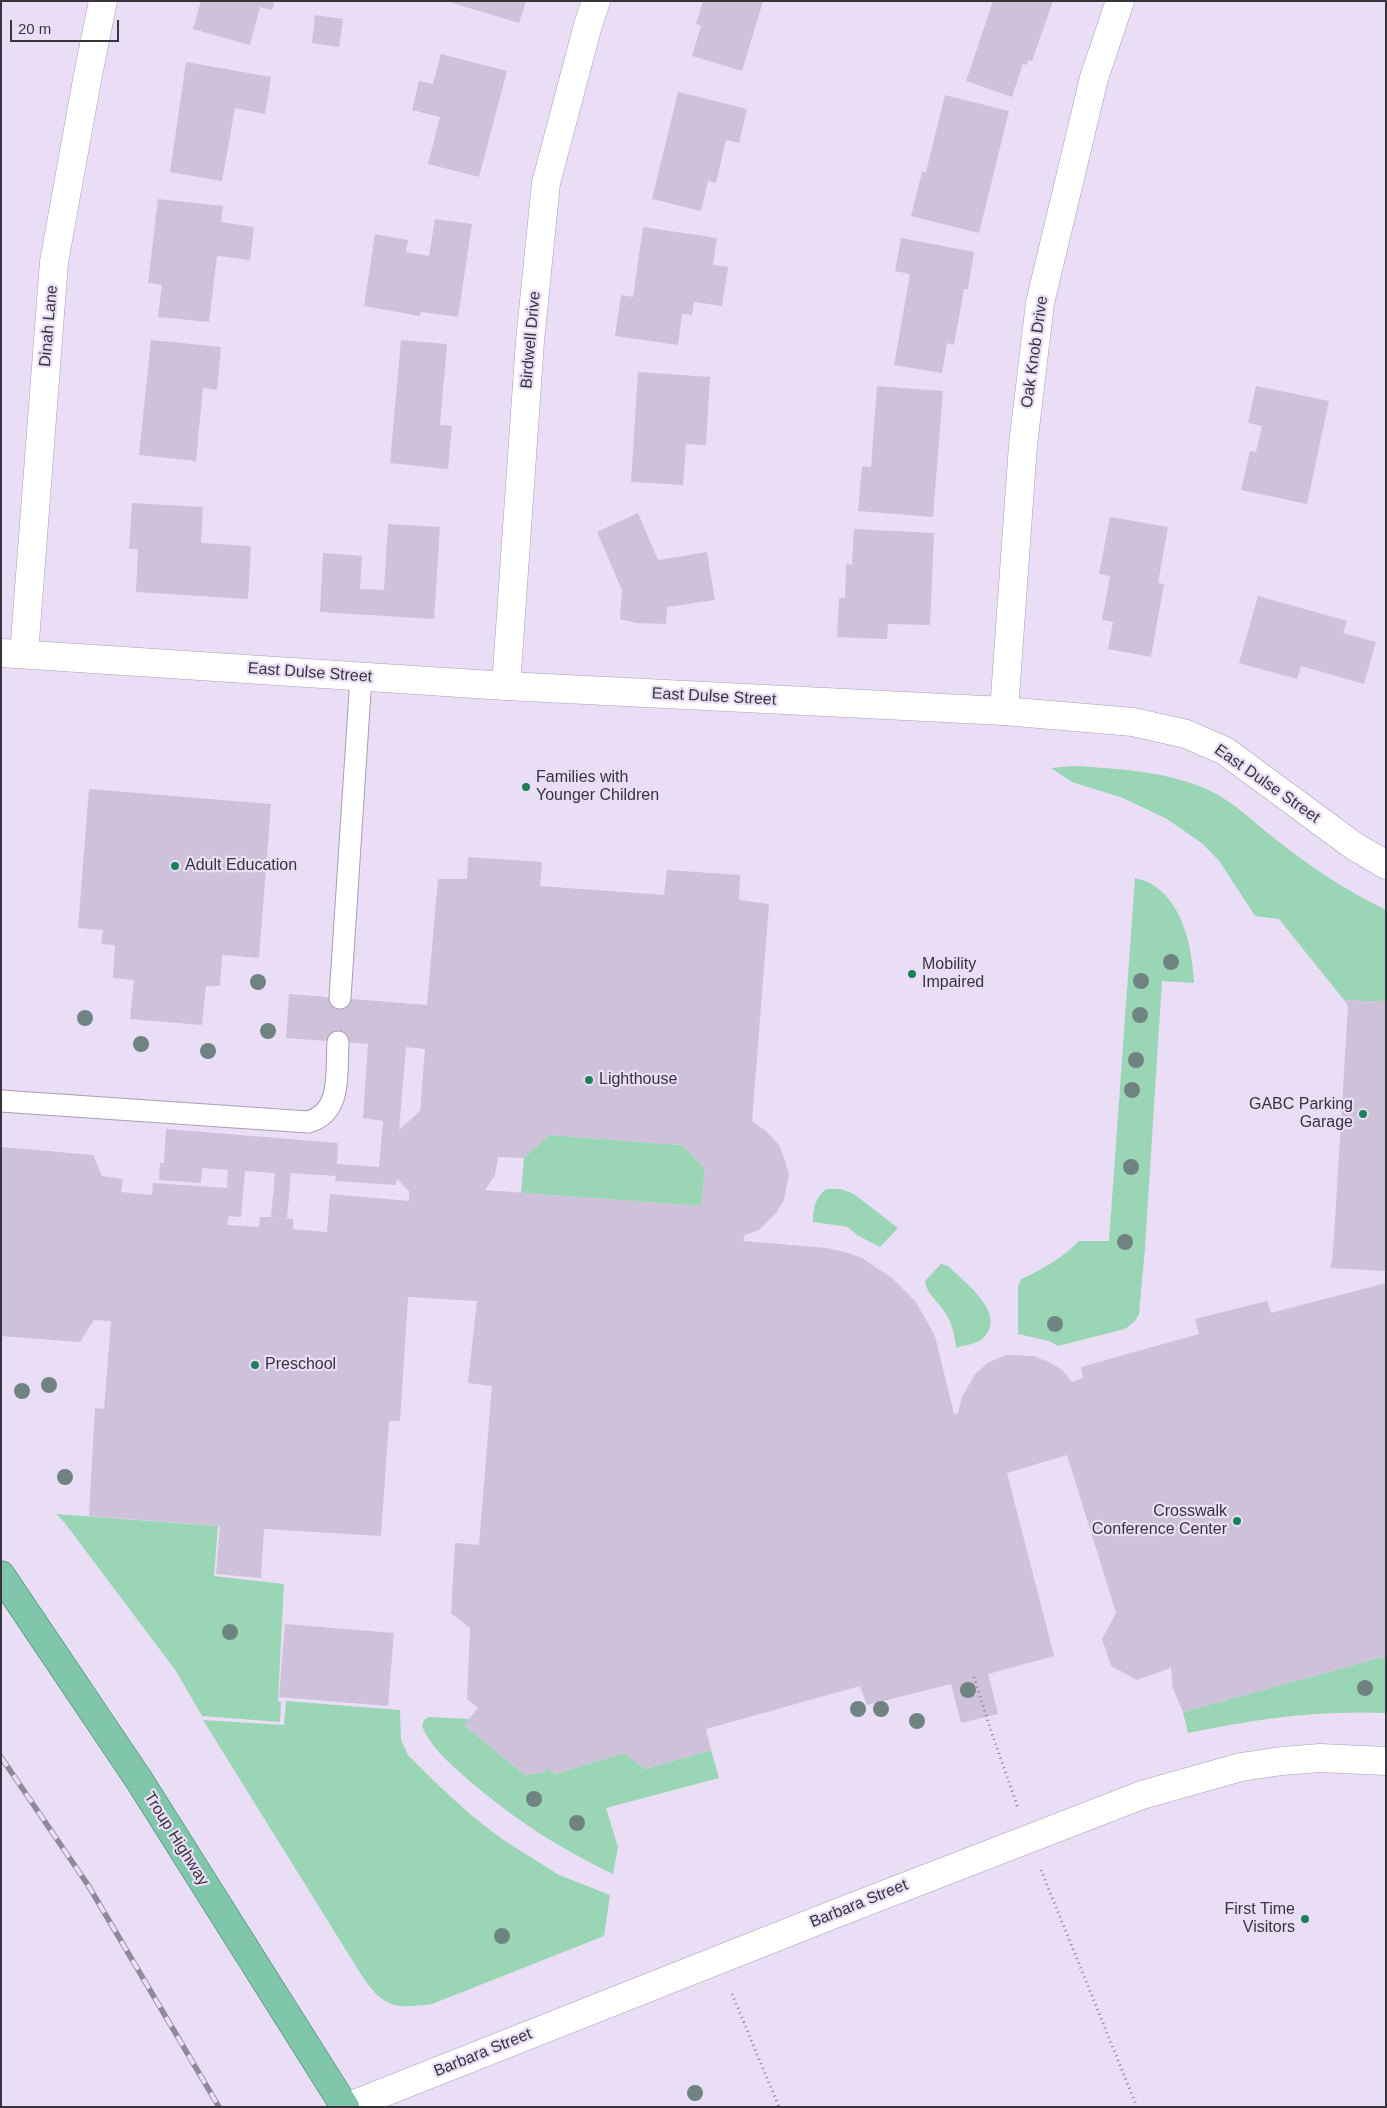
<!DOCTYPE html>
<html>
<head>
<meta charset="utf-8">
<style>
	body { margin:0 }
	#map { position:relative; width:1387px; height:2108px; overflow:hidden; background:#e9def5; font-family:Helvetica,sans-serif }
	canvas { display:block }
	.frame { position:absolute; inset:0; border:2px solid #38343d; pointer-events:none }
	.scale { position:absolute; left:10px; top:20px; width:109px; height:22px; box-sizing:border-box; border:2px solid #38343d; border-top:0; padding-left:6px; font-size:15px; line-height:18px; white-space:nowrap; color:#38343d; -webkit-text-stroke:4px #e9def5; paint-order:stroke }
</style>
</head>
<body>
<div id="map">
<canvas width="1387" height="2108"></canvas>
<div class="frame"></div>
<div class="scale">20 m</div>
</div>
<script>
const context = document.querySelector('canvas').getContext('2d');
context.lineJoin = 'round';
function paint(path, color) {
  context.fillStyle = color;
  context.fill(path, 'evenodd');
}
function trace(path, color, width, dash) {
  context.strokeStyle = color;
  context.lineWidth = width;
  context.lineCap = dash ? 'butt' : 'round';
  context.setLineDash(dash || []);
  context.stroke(path);
}
function drawText(font, color, halo, rows, align = 'center') {
  context.font = font + ' Helvetica,sans-serif';
  context.lineWidth = 4.5;
  context.setLineDash([]);
  context.textBaseline = 'middle';
  context.strokeStyle = halo;
  context.fillStyle = color;
  for (const [text, x, y, turn = 0] of rows) {
    context.save();
    context.translate(x, y);
    context.rotate((+turn || 0) * Math.PI / 180);
    context.textAlign = isNaN(turn) ? turn : align;
    if (halo) context.strokeText(text, 0, 0);
    context.fillText(text, 0, 0);
    context.restore();
  }
}
paint(new Path2D(`
	M1075,766C1119,769 1165,771 1206,789C1232,800 1252,821 1274,838C1309,866 1345,890 1386,910V1002L1344,1000L1279,919L1255,916L1220,862L1203,844L1167,819L1123,798L1072,782L1051,768Z
	M1135,878C1141,880 1148,881 1153,885C1184,905 1192,948 1194,983L1162,981L1145,1248L1139,1314L1135,1321L1125,1329L1058,1346L1049,1341L1018,1334V1286L1021,1279C1043,1269 1061,1259 1079,1241H1109Z
	M549,1135L682,1145L705,1169L701,1206L521,1193L524,1158Z
	M826,1189H841L854,1194L898,1228L880,1247L857,1235L848,1227L813,1222C813,1208 815,1198 826,1189Z
	M941,1264L948,1266C963,1281 1010,1315 982,1339C977,1344 964,1345 956,1348C955,1336 952,1324 946,1314C940,1303 926,1294 925,1281Z
	M56,1514L218,1526L214,1576L284,1584L278,1701L281,1702L280,1722L202,1716L176,1671L64,1522Z
	M1386,1656V1713C1318,1710 1254,1719 1188,1733L1183,1712Z
	M286,1701L400,1710L401,1740L408,1755L436,1783L471,1815L502,1839L559,1875L610,1895L604,1936L432,2004C395,2009 384,2008 362,1976L203,1720L284,1725Z
	M429,1717L470,1719L465,1726L525,1775L545,1772L547,1767L555,1774L624,1753L645,1769L711,1750L719,1778L606,1808L618,1847L613,1874C561,1849 517,1821 472,1783C453,1766 432,1750 422,1726L424,1720Z`), '#9ad5b6');
paint(new Path2D(`
	M201,1H275L272,10L260,7L250,45L193,29Z
	M446,1H526L519,23Z
	M703,1H763L742,71L692,56L701,26L696,24Z
	M993,1H1053L1032,61L1028,60L1027,65L1023,64L1012,97L966,81Z
	M315,15L343,19L339,47L312,43Z
	M441,54L507,71L479,177L428,164L440,117L412,110L419,81L433,84Z
	M186,62L271,77L265,114L235,108L222,181L170,172Z
	M678,92L747,109L739,143L726,140L716,183L708,181L701,211L652,199Z
	M945,95L1009,111L979,233L911,216L922,172H926Z
	M158,199L223,206L221,222L254,227L250,260L217,256L209,322L158,317L162,285L148,283Z
	M435,219L472,224L458,317L421,312L420,316L364,306L375,234L408,240L406,252L429,256Z
	M643,227L717,238L713,265L728,267L722,306L694,302L692,315L682,314L678,345L615,336L621,295L633,297Z
	M901,238L974,252L968,289H964L954,345L947,343L942,373L894,365L910,274L895,271Z
	M151,340L221,347L217,390L203,388L196,461L139,455Z
	M401,340L447,344L440,425L452,426L448,469L390,463Z
	M638,372L710,377L706,445L686,444L683,485L631,482Z
	M877,386L943,391L933,517L858,511L862,466L871,467Z
	M1256,386L1329,401L1307,504L1241,490L1250,451L1256,452L1262,426L1248,423Z
	M132,503L203,507L201,543L251,546L248,599L136,592L138,549H129Z
	M638,513L658,560L707,552L715,600L667,607L666,624L637,623L620,619L622,590L597,532Z
	M1110,517L1168,527L1158,583L1164,584L1151,657L1108,649L1113,622L1102,620L1110,576L1099,574Z
	M388,524L440,527L434,619L320,612L323,553L362,556L360,589L384,590Z
	M854,529L934,533L930,625L888,624L887,639L837,637L839,598H845L846,564L852,565Z
	M1258,596L1347,621L1343,633L1376,642L1364,684L1301,666L1297,679L1239,663Z
	M89,789L271,804L259,958L222,955L220,986H206L202,1025L130,1019L134,980L113,978L115,945L101,944L103,930L78,928Z
	M468,857L542,862L540,886L664,895L667,870L740,875L739,900L769,904L752,1121L767,1132L780,1146L789,1174L784,1200L776,1213L759,1230L745,1235L743,1241L826,1248L845,1252L860,1257L892,1278L916,1302L935,1336L954,1414L958,1413L962,1397L975,1374L989,1362L1007,1355L1034,1356L1051,1363L1062,1370L1072,1382L1083,1378L1081,1367L1199,1334L1195,1319L1267,1301L1271,1313L1386,1283V1656L1183,1712L1173,1689L1171,1668L1137,1680L1111,1666L1102,1639L1116,1613L1067,1455L1007,1473L1054,1656L988,1674L998,1714L961,1723L951,1684L867,1705L860,1686L706,1729L711,1750L645,1769L624,1753L555,1774L547,1767L545,1772L525,1775L464,1725L478,1708L467,1699L470,1628L451,1613L455,1543L479,1545L492,1386L468,1383L477,1301L408,1297L400,1421H389L381,1536L264,1529L261,1578L216,1574L220,1526L89,1516L95,1408L104,1409L111,1321L94,1320L80,1342L1,1336V1147L93,1155L102,1176L123,1179L121,1192L152,1195L153,1183L227,1188L228,1170L202,1168L201,1183L159,1180L160,1163H164L166,1129L338,1143L337,1164L379,1167L383,1121L363,1118L368,1044L286,1038L289,994L427,1005L438,879H467ZM406,1047L425,1049L420,1111L399,1130ZM549,1135L682,1145L705,1169L701,1206L485,1190L495,1175L498,1157L524,1158ZM245,1171L275,1173L271,1217L287,1218L291,1173L336,1176L335,1181L396,1185L397,1179L409,1191V1201L330,1194L327,1232L293,1229V1219L271,1217H260L259,1227L227,1225L229,1216L241,1217Z
	M1344,1000L1386,1002V1271L1330,1268L1332,1261L1334,1237L1348,1006Z
	M285,1624L394,1633L388,1706L279,1697Z`), '#cdc2d9');
const lane = new Path2D(`
	M340,998L361,677
	M1,1101L308,1122C343,1113 336,1071 338,1042`);
const street = new Path2D(`
	M24,654L54,262L87,80L103,1
	M506,686L530,341L546,183L588,25L596,1
	M1004,711L1023,445L1040,303L1094,78L1120,1
	M347,2107L832,1915L1142,1795L1241,1767L1282,1761L1320,1758L1386,1761`);
const secondary = new Path2D(`
	M1,653L506,686L1004,711L1133,722L1186,734L1225,751L1354,846L1386,865`);
const primary = new Path2D(`
	M1,1575L139,1780L345,2107`);
trace(lane, '#a89eb4', 23);
trace(street, '#a89eb4', 29);
trace(secondary, '#a89eb4', 29);
trace(primary, '#307a5f', 29);
trace(new Path2D(`
	M974,1677L991,1731L1018,1808
	M1041,1870L1137,2107
	M732,1994L779,2107`), '#8b8493', 3, [1, 4]);
trace(lane, '#fff', 21);
trace(street, '#fff', 28);
trace(secondary, '#fff', 28);
trace(primary, '#80c6aa', 28);
const rail = new Path2D(`
	M1,1757L88,1885L219,2107`);
trace(rail, '#908999', 5.5);
trace(rail, '#e9def5', 4, [11]);
context.fillStyle = '#6f8383';
for (const [x, y] of [
	[1171,962],
	[1141,981],
	[258,982],
	[1140,1015],
	[85,1018],
	[268,1031],
	[141,1044],
	[208,1051],
	[1136,1060],
	[1132,1090],
	[1131,1167],
	[1125,1242],
	[1055,1324],
	[49,1385],
	[22,1391],
	[65,1477],
	[230,1632],
	[1365,1688],
	[968,1690],
	[858,1709],
	[881,1709],
	[917,1721],
	[534,1799],
	[577,1823],
	[502,1936],
	[695,2093]
]) {
  context.beginPath();
  context.arc(x, y, 8, 0, 2 * Math.PI);
  context.fill();
}
for (const [x, y, r, color] of [
	[526,787,5,"#1b7f58"],
	[175,866,5,"#1b7f58"],
	[912,974,5,"#1b7f58"],
	[589,1080,5,"#1b7f58"],
	[1363,1114,5,"#1b7f58"],
	[255,1365,5,"#1b7f58"],
	[1237,1521,5,"#1b7f58"],
	[1305,1919,5,"#1b7f58"]
]) {
  const dot = new Path2D();
  dot.arc(x, y, r, 0, 2 * Math.PI);
  context.fillStyle = color;
  context.fill(dot);
  trace(dot, '#e9def5', 2);
}
drawText('16px', '#38343d', '#e9def5', [
	["Dinah Lane",49,326,-85],
	["Birdwell Drive",531,340,-85],
	["Oak Knob Drive",1035,352,-82],
	["East Dulse Street",310,673,4],
	["East Dulse Street",714,697,3],
	["East Dulse Street",1267,784,35],
	["Troup Highway",176,1839,58],
	["Barbara Street",859,1904,-22],
	["Barbara Street",483,2053,-22]
]);
drawText('16px', '#38343d', '#e9def5', [
	["Families with",536,778],
	["Younger Children",536,796],
	["Adult Education",185,866],
	["Mobility",922,965],
	["Impaired",922,983],
	["Lighthouse",599,1080],
	["GABC Parking",1353,1105,"right"],
	["Garage",1353,1123,"right"],
	["Preschool",265,1365],
	["Crosswalk",1227,1512,"right"],
	["Conference Center",1227,1530,"right"],
	["First Time",1295,1910,"right"],
	["Visitors",1295,1928,"right"]
], 'left');
</script>
</body>
</html>
